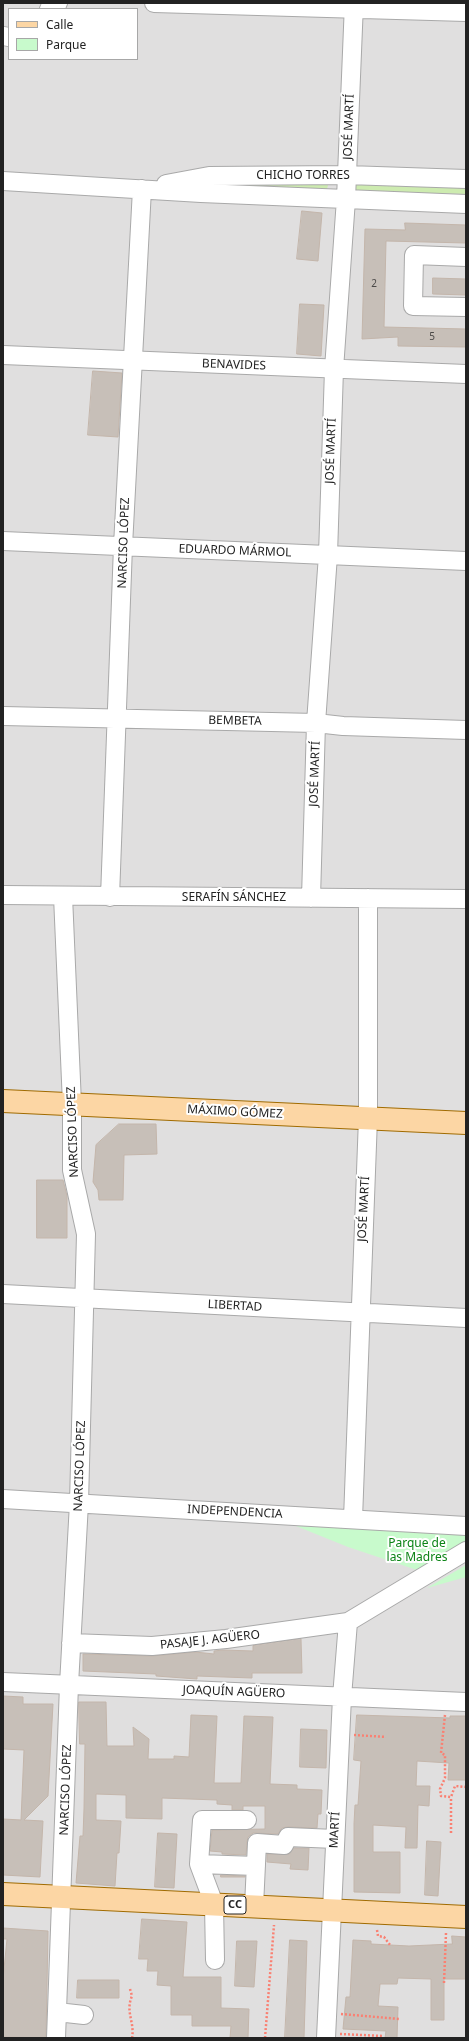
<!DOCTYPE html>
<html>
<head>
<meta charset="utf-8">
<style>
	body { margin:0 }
	#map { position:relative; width:469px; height:2041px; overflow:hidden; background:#f2efe9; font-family:"Noto Sans",sans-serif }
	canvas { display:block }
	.frame { position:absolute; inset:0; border:4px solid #222; pointer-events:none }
	.legend { position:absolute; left:8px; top:8px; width:130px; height:52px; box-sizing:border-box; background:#fff; border:1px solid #a7a7a7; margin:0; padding:5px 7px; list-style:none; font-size:12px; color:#222 }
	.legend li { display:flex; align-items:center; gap:8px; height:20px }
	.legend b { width:20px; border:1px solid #a7a7a7 }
</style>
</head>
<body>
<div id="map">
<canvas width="469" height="2041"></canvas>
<div class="frame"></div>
<ul class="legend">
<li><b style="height:5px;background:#fcd6a4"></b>Calle</li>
<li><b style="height:11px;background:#c8facc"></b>Parque</li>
</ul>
</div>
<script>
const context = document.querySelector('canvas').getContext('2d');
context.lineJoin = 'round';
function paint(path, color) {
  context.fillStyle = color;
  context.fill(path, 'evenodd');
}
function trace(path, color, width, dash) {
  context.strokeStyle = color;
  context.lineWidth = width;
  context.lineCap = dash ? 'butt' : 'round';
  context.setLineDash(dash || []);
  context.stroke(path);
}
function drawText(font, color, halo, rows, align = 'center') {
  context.font = font + ' "Noto Sans",sans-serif';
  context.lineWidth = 4;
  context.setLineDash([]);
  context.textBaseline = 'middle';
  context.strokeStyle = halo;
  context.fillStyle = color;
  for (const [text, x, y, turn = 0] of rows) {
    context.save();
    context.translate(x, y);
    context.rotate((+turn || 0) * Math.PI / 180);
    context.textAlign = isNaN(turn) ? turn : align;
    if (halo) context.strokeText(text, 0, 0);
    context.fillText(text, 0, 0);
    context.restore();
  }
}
paint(new Path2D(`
	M3,3H466V2038H3ZM9,9H137V59H9Z`), '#e0dfdf');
paint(new Path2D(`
	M329,181L327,189L224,187V184Z
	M355,182L466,187V194L355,191Z`), '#cdebb0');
paint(new Path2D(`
	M296,1526L466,1534V1541L420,1571L348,1547Z
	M466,1565V1577L427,1588Z`), '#c8facc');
const building = new Path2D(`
	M302,211L322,213L318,261L297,259Z
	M405,223L466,225V243L386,241L384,327L466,329V347L398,346V337L362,339L365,229L405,230Z
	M433,278L466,279V295L433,294Z
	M300,304L324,305L321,356L297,354Z
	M93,371L122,373L118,437L88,435Z
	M119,1124H156L157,1154L124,1155L123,1200H99L98,1190L93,1182L96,1145Z
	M37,1180H63L67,1196V1238H37Z
	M301,1639L302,1673H252V1678L197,1676V1679L156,1676V1674L83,1671V1654L152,1656L195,1652L214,1654V1651L223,1650L253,1651V1646Z
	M3,1696L23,1697V1704H53L48,1796L24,1820L43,1821L40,1877L3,1875V1819L21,1820L24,1750L3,1749Z
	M79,1702H106L107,1746H134L133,1727L149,1739L148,1759H174V1756L189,1757L191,1715L217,1716L214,1783H241L244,1716L273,1717L270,1784L297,1785V1789L322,1790L321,1814H318L317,1828L288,1827L282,1828L278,1834L253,1833L248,1837L247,1842L246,1855L222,1854V1852L210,1851L212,1830L265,1829V1806H243V1810H232V1805L217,1804V1800L162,1798V1819L126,1818V1795L96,1794V1820L121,1821L119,1853H117L115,1886L76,1883L80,1836H83L84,1809L85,1744H80Z
	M357,1715L450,1718V1716H466V1780H448L449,1763L417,1761L416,1786H430L429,1806L418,1805L417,1848H405L406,1827L373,1825V1852H400V1893L354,1892V1824L355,1805H358L361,1761L354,1760Z
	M301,1729L327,1730L326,1768L300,1767Z
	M158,1833L177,1834L174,1888L155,1887Z
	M427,1841L441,1842L438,1896L425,1895Z
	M294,1848H309L308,1870L290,1869L291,1864L267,1862V1854H289Z
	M221,1875L245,1876V1877H221Z
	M142,1919L187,1922L183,1977H221V2008L249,2009L248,2038H230L231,2026H192V2015H171V1986L157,1985L158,1971H147L148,1959H139Z
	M3,1928L48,1931L46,2038L3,2037V1979L7,1939H3Z
	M452,1936L466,1937V1979H444V2020H431V1979L398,1978L397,1984H380L378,2006L398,2007L397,2038H385L386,2031L343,2029L346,1997H350L353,1940L371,1941V1944L409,1946L452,1944Z
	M290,1940L307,1941L304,2038H285Z
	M237,1941H257L254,1987L235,1986Z
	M78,1980H119V1998H77Z`);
paint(building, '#c7bfb8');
trace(building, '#c4b6ab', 1);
const minor = new Path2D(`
	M154,3L466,12
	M49,9L58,3
	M3,36L9,37
	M3,181L201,193L466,204
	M166,184L209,176L347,175L466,179
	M466,257L414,255L413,306L466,307
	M3,355L466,374
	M3,541L466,561
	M3,716L316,723L343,726L466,730
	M3,895L466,899
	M110,897L123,546L142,189
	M311,898L316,723L328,555L334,369L346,199L354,3
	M3,1294L466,1318
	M3,1499L466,1526
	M353,1519L368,1118V898
	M71,1643L152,1646L226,1639L348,1622L466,1551
	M3,1682L466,1702
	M199,1864L256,1866
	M254,1906L257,1843L284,1845L288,1837L335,1839
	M215,1960L214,1904L199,1864L202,1820H247
	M57,2012L84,2015
	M56,2038L69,1685L79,1503L86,1234L72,1170V1104L63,896
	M326,2038L342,1697L348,1622`);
const major = new Path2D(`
	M3,1101L466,1123
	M3,1894L466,1917`);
trace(minor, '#a9a9a9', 20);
trace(major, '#a06b00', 24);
trace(new Path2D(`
	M445,1715L441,1753L445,1755V1778L440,1789L441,1796L451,1797L455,1786L466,1787
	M354,1735L386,1737
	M451,1833V1797
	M377,1930L378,1936L384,1937L390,1945
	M444,1983L446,1933
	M130,1989L132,1996C125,2012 135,2022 132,2038
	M341,2014L400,2019
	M340,2034L383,2036
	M265,2038L274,1925`), '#fa8072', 2.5, [2, 2]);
trace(minor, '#fff', 18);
trace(major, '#fcd6a4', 22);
drawText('10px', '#4b4948', null, [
	["2",374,284],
	["5",432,337]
]);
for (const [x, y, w] of [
	[235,1905,22]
]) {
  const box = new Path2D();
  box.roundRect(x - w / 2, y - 9, w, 18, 3);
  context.fillStyle = '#fff';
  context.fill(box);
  trace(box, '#222', 1);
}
drawText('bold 11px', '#222', null, [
	["CC",235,1905]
]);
drawText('12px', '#222', '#fff', [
	["JOSÉ MARTÍ",349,127,-88],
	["CHICHO TORRES",303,176],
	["BENAVIDES",234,365,2],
	["JOSÉ MARTÍ",331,451,-88],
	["NARCISO LÓPEZ",124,543,-88],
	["EDUARDO MÁRMOL",235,551,2],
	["BEMBETA",235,721,1],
	["JOSÉ MARTÍ",315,774,-88],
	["SERAFÍN SÁNCHEZ",234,898],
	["MÁXIMO GÓMEZ",235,1112,3],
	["NARCISO LÓPEZ",73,1132,-92],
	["JOSÉ MARTÍ",364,1209,-87],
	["LIBERTAD",235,1306,3],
	["NARCISO LÓPEZ",80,1466,-88],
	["INDEPENDENCIA",235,1512,3],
	["PASAJE J. AGÜERO",210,1640,-6],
	["JOAQUÍN AGÜERO",234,1692,2],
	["NARCISO LÓPEZ",66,1790,-88],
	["MARTÍ",335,1830,-87]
]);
drawText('12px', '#0c8416', '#fff', [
	["Parque de",417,1544],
	["las Madres",417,1558]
]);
</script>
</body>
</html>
